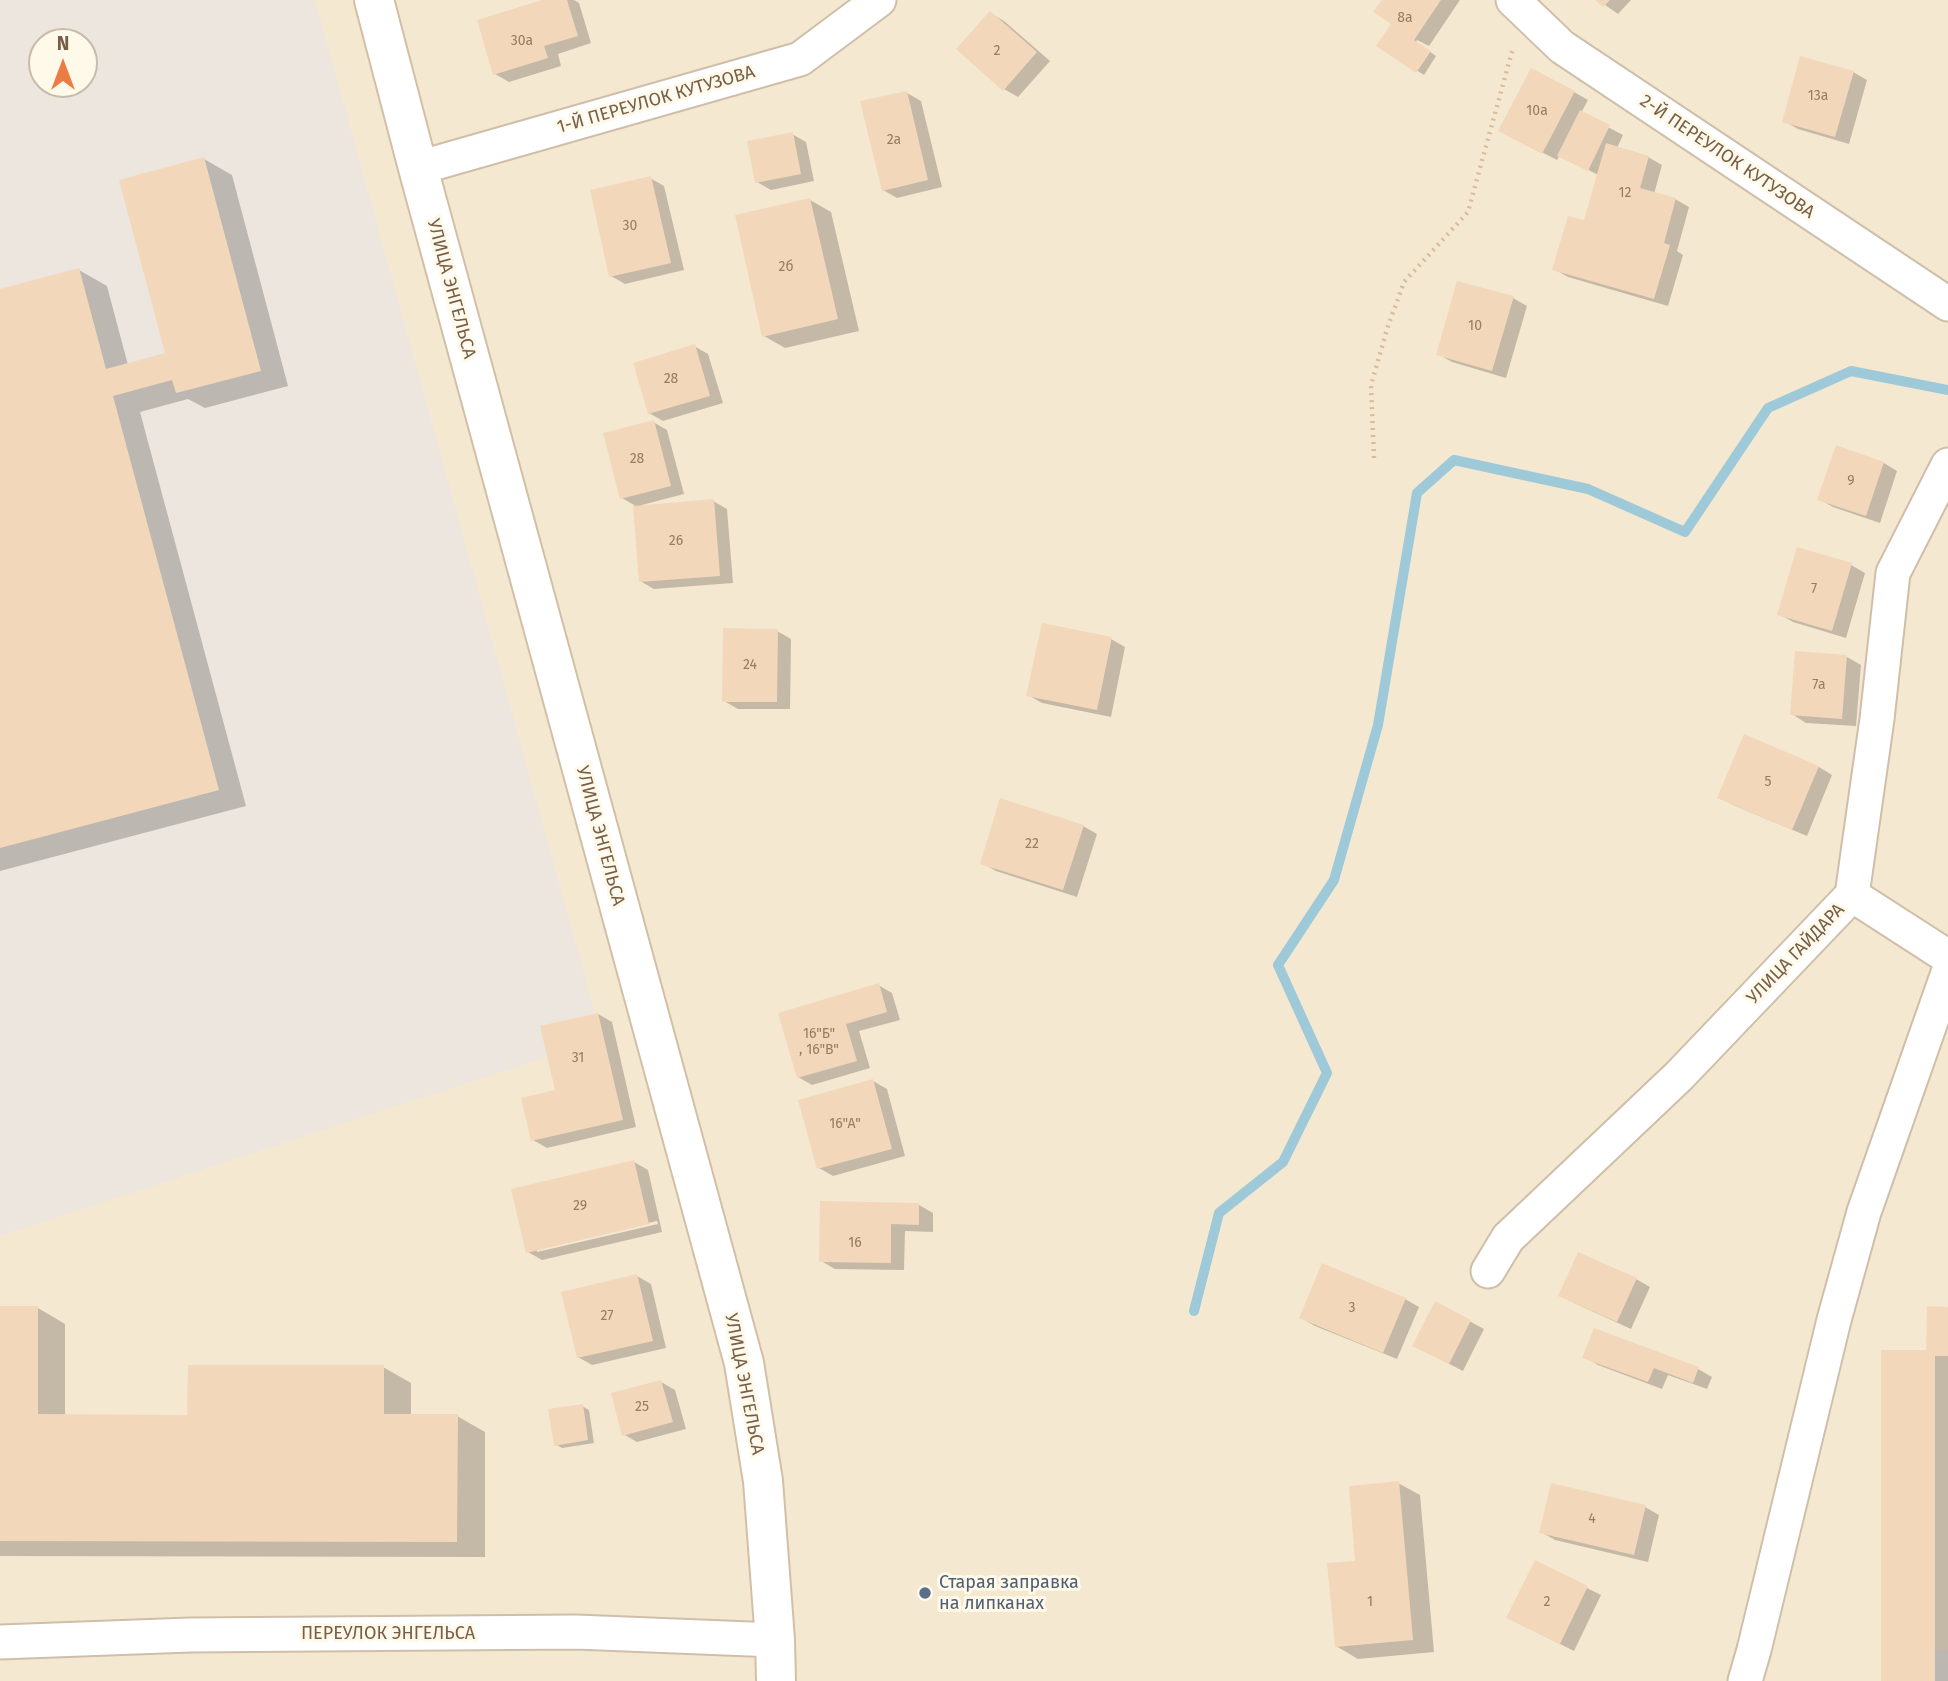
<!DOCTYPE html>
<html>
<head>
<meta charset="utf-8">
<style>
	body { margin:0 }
	#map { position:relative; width:1948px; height:1681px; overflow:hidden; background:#fdf6e3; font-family:"Fira Sans",sans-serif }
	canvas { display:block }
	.north { position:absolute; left:28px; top:28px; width:70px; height:70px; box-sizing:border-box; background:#fff9ea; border:2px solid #c8bba9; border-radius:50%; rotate:0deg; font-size:19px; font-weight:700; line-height:28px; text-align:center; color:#765e48 }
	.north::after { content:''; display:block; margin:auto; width:24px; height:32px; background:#eb7c44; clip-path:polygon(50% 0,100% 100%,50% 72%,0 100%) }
</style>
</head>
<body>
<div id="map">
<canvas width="1948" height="1681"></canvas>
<div class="north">N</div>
</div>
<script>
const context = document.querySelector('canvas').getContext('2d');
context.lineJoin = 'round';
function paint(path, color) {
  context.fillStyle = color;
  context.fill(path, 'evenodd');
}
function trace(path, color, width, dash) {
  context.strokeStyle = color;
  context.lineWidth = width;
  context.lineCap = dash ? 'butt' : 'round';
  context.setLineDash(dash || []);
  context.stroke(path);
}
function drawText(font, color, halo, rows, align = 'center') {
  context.font = font + ' "Fira Sans",sans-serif';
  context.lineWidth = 6;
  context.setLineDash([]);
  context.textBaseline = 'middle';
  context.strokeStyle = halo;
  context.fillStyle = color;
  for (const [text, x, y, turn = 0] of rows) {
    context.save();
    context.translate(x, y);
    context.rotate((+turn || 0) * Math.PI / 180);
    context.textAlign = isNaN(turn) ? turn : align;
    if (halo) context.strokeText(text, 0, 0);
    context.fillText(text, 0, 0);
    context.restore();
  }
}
paint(new Path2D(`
	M0,0H1948V1681H0ZM42,42H84V84H42Z`), '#f5e8d1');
paint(new Path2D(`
	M0,0H315L602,1039L0,1236ZM42,42H84V84H42Z
	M1948,1650V1681H1881L1882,1652Z`), '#ece6de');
paint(new Path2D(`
	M548,0H574L579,3L591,43L558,54L561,66L509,82L495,74Z
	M1384,0H1460L1429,46L1417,40L1416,42L1436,56L1424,75L1378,46L1393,24Z
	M1598,0H1631L1618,14Z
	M990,13L1004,21L1050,61L1018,97L1004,89Z
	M1853,72L1867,80L1849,144L1798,129L1784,121Z
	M1574,92L1588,100L1581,113L1623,135L1617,148L1648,157L1662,165L1654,194L1675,199L1689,207L1677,251L1683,255L1668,306L1568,277L1554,269L1585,223L1598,175L1560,155L1557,160L1514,138Z
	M907,93L921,101L942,187L897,198L883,190Z
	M792,134L806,142L814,181L771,190L757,182Z
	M204,159L232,175L288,386L205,408L188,399L140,412L246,806L0,871V291L79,270L107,286L128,365L167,354Z
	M650,178L664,186L684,270L625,284L611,276Z
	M810,200L831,212L859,331L785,348L764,336Z
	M1513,298L1527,306L1506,378L1452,362L1438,354Z
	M694,346L708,354L723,403L663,421L649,413Z
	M653,422L667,430L684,494L642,505V507L713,501L727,509L733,583L654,589L640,581L634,505L622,498Z
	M1884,463L1897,471L1880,523L1833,507L1819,499Z
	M1851,565L1865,573L1846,638L1793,622L1779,614Z
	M777,631L791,639L790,709H738L724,701Z
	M1111,639L1125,647L1111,717L1042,703L1028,695Z
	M1847,657L1861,665L1856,726L1806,723L1792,714Z
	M1745,736L1819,767L1832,775L1807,836L1733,805L1719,797Z
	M1083,826L1097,834L1077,897L996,871L982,863Z
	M878,985L892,993L900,1020L859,1031L870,1068L812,1085L798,1077Z
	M598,1014L612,1022L636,1127L547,1148L533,1140Z
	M873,1081L887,1089L905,1156L833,1176L819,1168Z
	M634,1162L648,1170L662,1232L542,1260L528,1252ZM657,1221L658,1224L537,1252V1249Z
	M919,1205L933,1213V1232L905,1231L904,1270L835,1269L821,1261Z
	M637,1276L651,1284L666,1348L592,1365L578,1357Z
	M1636,1279L1650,1287L1631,1329L1574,1303Z
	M1405,1299L1419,1307L1397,1359L1315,1326L1301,1318Z
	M1436,1303L1484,1329L1463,1371L1428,1353Z
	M0,1308H38L65,1324V1416L189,1417L383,1367L411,1383V1416H457L485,1432V1557L0,1556Z
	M1948,1308V1681H1882L1934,1352Z
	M1585,1357L1698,1369L1712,1377L1707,1389L1668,1375L1662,1389L1598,1365Z
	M661,1382L675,1390L686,1429L637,1442L623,1434Z
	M582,1406L589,1410L594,1443L562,1448L555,1444Z
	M1398,1483L1420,1495L1434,1652L1358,1659L1336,1646Z
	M1645,1507L1659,1515L1648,1562L1555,1540L1541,1532Z
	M1535,1562L1601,1595L1574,1651L1522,1625Z`), '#0003');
trace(new Path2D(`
	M1194,1311L1219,1213L1283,1162L1327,1073L1278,965L1334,880L1378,725L1417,493L1454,460L1588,489L1685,532L1768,408L1851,371L1948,390`), '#9dc9d9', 10);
paint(new Path2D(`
	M542,0H567L578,36L544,46L548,58L493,75L477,20Z
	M1382,0H1441L1414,40L1431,51L1416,73L1376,46L1391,24L1373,12Z
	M1595,0H1610L1603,7Z
	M990,11L1037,52L1003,91L956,49Z
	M1800,56L1854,71L1835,137L1782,122Z
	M1531,68L1575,91L1542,154L1498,131Z
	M907,91L928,180L882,191L860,101Z
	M1580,110L1610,125L1588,171L1557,156Z
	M793,132L801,174L755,183L747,141Z
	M1606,143L1649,156L1640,188L1676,198L1664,243L1670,245L1654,299L1552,270L1568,216L1584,220Z
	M204,157L261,371L176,393L172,380L113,396L219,790L0,848V289L79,268L106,369L165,353L119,180Z
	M651,176L671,263L609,277L590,190Z
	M810,198L838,319L762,337L735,215Z
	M1457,281L1514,296L1492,371L1436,355Z
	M695,344L710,396L648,414L633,363Z
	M654,420L671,486L620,499L603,433Z
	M1836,445L1884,462L1866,516L1817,500Z
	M714,499L720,576L639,582L633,506Z
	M1797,547L1852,563L1832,631L1777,615Z
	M1042,623L1112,637L1097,710L1026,696Z
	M723,628L778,629L777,702H722Z
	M1795,651L1847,655L1842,719L1790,715Z
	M1744,734L1819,766L1792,830L1717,798Z
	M1000,798L1084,825L1063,890L980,864Z
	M879,983L887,1012L846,1024L857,1061L797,1078L778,1013Z
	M598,1013L623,1120L531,1141L521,1098L555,1090L540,1026Z
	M873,1079L892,1149L817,1169L798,1100Z
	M634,1160L649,1224L526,1253L511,1189Z
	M820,1201L919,1203V1225L891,1224V1263L819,1262Z
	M1578,1252L1637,1278L1617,1322L1558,1296Z
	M1322,1263L1406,1298L1383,1353L1299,1318Z
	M637,1274L653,1341L577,1358L561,1292Z
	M1435,1301L1471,1320L1449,1364L1412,1346Z
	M0,1306H38V1414L187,1415L188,1365H384V1414H458L457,1542L0,1541Z
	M1927,1306L1948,1307V1356H1935V1681H1881V1350H1926Z
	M1594,1328L1699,1367L1693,1383L1654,1368L1648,1382L1582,1358Z
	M661,1380L673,1422L622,1436L611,1393Z
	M583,1404L588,1440L554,1446L548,1409Z
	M1399,1481L1413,1640L1335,1647L1327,1563L1355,1561L1349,1486Z
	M1551,1483L1646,1505L1634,1555L1539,1533Z
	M1535,1560L1588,1586L1560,1644L1506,1618Z`), '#f3d7ba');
const street = new Path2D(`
	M1513,0L1562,47L1948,304
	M418,168L800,59L879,0
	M1852,895L1948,957
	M1488,1271L1508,1238L1679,1076L1852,895L1877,719L1893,573L1948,465
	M0,1642L190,1635L576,1632L775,1640
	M1745,1681L1754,1650L1834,1320L1864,1212L1948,973`);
const secondary = new Path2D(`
	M374,0L418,168L744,1363L763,1481L775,1640L776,1681`);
trace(street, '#cfbea9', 37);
trace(secondary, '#d2bfa6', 42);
trace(new Path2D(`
	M1374,458L1371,385L1388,326L1404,282L1468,212L1513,48`), '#d8bb9d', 4.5, [2, 5]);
trace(street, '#fff', 33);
trace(secondary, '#fff', 38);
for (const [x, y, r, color] of [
	[925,1593,7,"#5c6f8a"]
]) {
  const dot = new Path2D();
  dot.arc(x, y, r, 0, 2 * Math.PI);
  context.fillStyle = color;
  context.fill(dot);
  trace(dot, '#fff9ea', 2.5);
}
drawText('14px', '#957c64', null, [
	["8а",1405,18],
	["30а",522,41],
	["2",997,51],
	["13а",1818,96],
	["10а",1537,111],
	["2а",894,140],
	["12",1625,193],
	["30",630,226],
	["2б",786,267],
	["10",1475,326],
	["28",671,379],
	["28",637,459],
	["9",1851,481],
	["26",676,541],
	["7",1814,589],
	["24",750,665],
	["7а",1819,685],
	["5",1768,782],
	["22",1032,844],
	["16\"Б\"",819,1034],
	[", 16\"В\"",819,1050],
	["31",578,1058],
	["16\"А\"",845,1124],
	["29",580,1206],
	["16",855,1243],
	["3",1352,1308],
	["27",607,1316],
	["25",642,1407],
	["4",1592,1519],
	["1",1370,1602],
	["2",1547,1602]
]);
drawText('18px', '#765e48', '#fff9ea', [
	["1-Й ПЕРЕУЛОК КУТУЗОВА",656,100,-16],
	["2-Й ПЕРЕУЛОК КУТУЗОВА",1727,157,34],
	["УЛИЦА ЭНГЕЛЬСА",451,289,75],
	["УЛИЦА ЭНГЕЛЬСА",600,836,75],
	["УЛИЦА ГАЙДАРА",1796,954,-46],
	["УЛИЦА ЭНГЕЛЬСА",744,1384,79],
	["ПЕРЕУЛОК ЭНГЕЛЬСА",388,1634]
]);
drawText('18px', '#4e5e75', '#fff9ea', [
	["Старая заправка",939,1583],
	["на липканах",939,1604]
], 'left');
</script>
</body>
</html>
